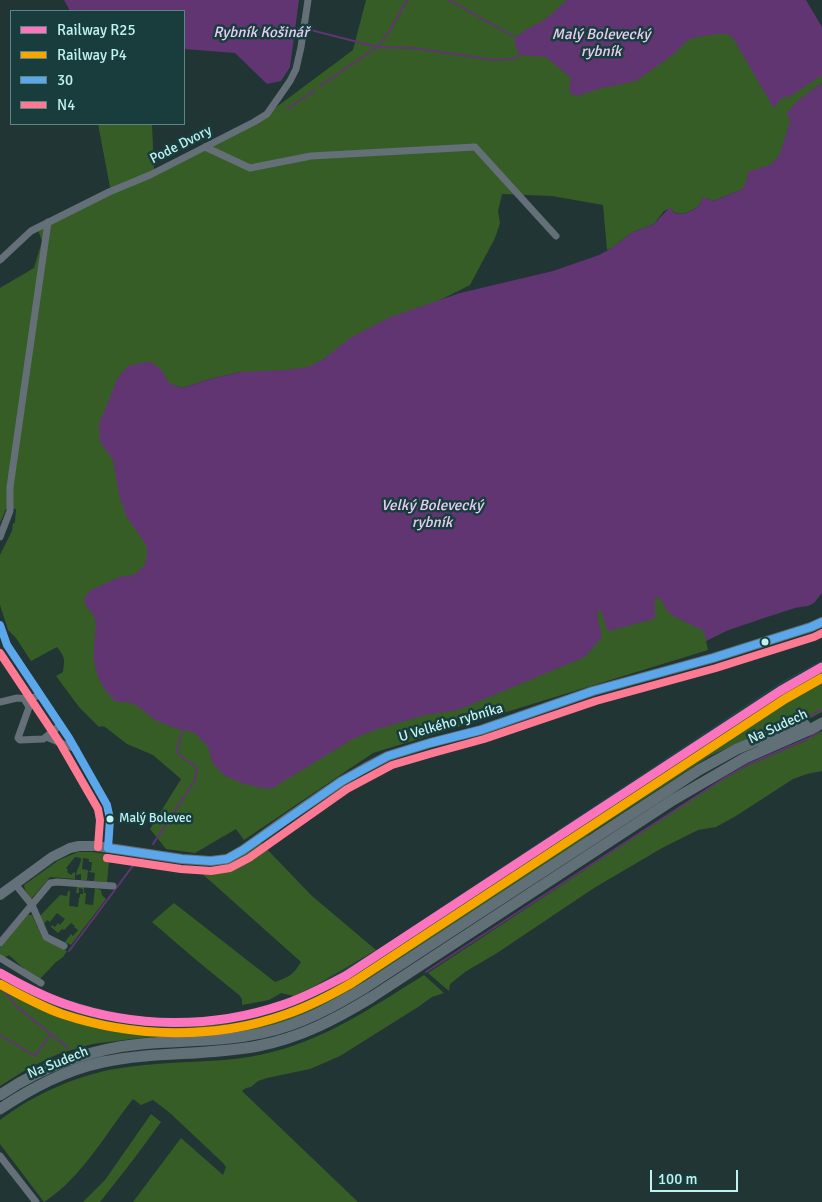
<!DOCTYPE html>
<html>
<head>
<meta charset="utf-8">
<style>
	body { margin:0 }
	#map { position:relative; width:822px; height:1202px; overflow:hidden; background:#213535; font-family:Signika,sans-serif }
	canvas { display:block }
	.legend { position:absolute; left:10px; top:10px; width:175px; height:115px; box-sizing:border-box; background:#193d3d; border:1px solid #5c8585; margin:0; padding:6px 9px; list-style:none; font-size:15px; color:#c0f2f2 }
	.legend li { display:flex; align-items:center; gap:10px; height:25px }
	.legend b { width:25px; border:1px solid #5c8585 }
	.scale { position:absolute; left:650px; top:1170px; width:88px; height:22px; box-sizing:border-box; border:2px solid #c0f2f2; border-top:0; padding-left:6px; font-size:15px; line-height:18px; white-space:nowrap; color:#c0f2f2; -webkit-text-stroke:4px #193d3d; paint-order:stroke }
</style>
</head>
<body>
<div id="map">
<canvas width="822" height="1202"></canvas>
<ul class="legend">
<li><b style="height:6px;background:#fc73be"></b>Railway R25</li>
<li><b style="height:6px;background:#f7a600"></b>Railway P4</li>
<li><b style="height:6px;background:#5aa8eb"></b>30</li>
<li><b style="height:6px;background:#fe7a93"></b>N4</li>
</ul>
<div class="scale">100 m</div>
</div>
<script>
const context = document.querySelector('canvas').getContext('2d');
context.lineJoin = 'round';
function paint(path, color) {
  context.fillStyle = color;
  context.fill(path, 'evenodd');
}
function trace(path, color, width, dash) {
  context.strokeStyle = color;
  context.lineWidth = width;
  context.lineCap = dash ? 'butt' : 'round';
  context.setLineDash(dash || []);
  context.stroke(path);
}
function drawText(font, color, halo, rows, align = 'center') {
  context.font = font + ' Signika,sans-serif';
  context.lineWidth = 5;
  context.setLineDash([]);
  context.textBaseline = 'middle';
  context.strokeStyle = halo;
  context.fillStyle = color;
  for (const [text, x, y, turn = 0] of rows) {
    context.save();
    context.translate(x, y);
    context.rotate((+turn || 0) * Math.PI / 180);
    context.textAlign = isNaN(turn) ? turn : align;
    if (halo) context.strokeText(text, 0, 0);
    context.fillText(text, 0, 0);
    context.restore();
  }
}
paint(new Path2D(`
	M822,660V672L794,686L694,755L366,969L315,998L278,1013L245,1022L179,1028L144,1027L108,1022L76,1015L44,1002L21,991L0,977V969L23,983L58,997L94,1007L134,1016L168,1019L208,1017L237,1013L267,1006L294,996L313,987L380,948L761,695L786,679Z`), '#1e4343');
paint(new Path2D(`
	M366,0H611L822,61V83L807,94L795,104L808,144L748,178L745,186L741,190L713,201L706,198L702,199L699,206C689,212 678,219 670,208L664,211L654,224L631,233L612,248L607,250L603,205L552,196L502,194L498,211L500,223L495,238L470,285L325,358L316,364L324,381L240,372L210,379L182,388L175,385L533,614L681,564L726,631L706,641L708,650L373,753L244,840L236,829L195,853L166,849L150,829L181,779L153,755L127,744L105,727L102,726L99,727L79,707L56,676L63,672C65,659 65,657 57,647L31,661L16,638L8,630L0,605V555L12,531L13,523H15L16,509H6L0,523V288L34,268L42,241L38,230L111,190L110,187L98,124H152L154,170L267,114L353,50Z
	M822,672V712L820,713L807,720L747,739L710,756L588,835L587,837L376,974L336,999L293,1019L250,1031L140,1038L92,1044L58,1054L27,1069L0,1086V980L35,1002H44L76,1015L108,1022L144,1027L179,1028L245,1022L278,1013L315,998L366,969L694,755L794,686Z
	M822,731V771L807,774L793,779L736,816L716,827L698,830L662,848L594,888L497,953L465,972L450,984L449,991L428,973L720,781L747,766L805,741Z
	M261,843L312,896L376,950L313,987L294,996L281,993L269,1000L242,1005V999L239,995L195,959L152,922L174,903L275,982C289,977 294,974 301,962L198,870C207,866 216,867 225,864C239,859 250,851 261,843Z
	M78,852H93L127,857L128,862L109,861L107,882L94,881L95,873L89,872V871H91L92,862H89V859L83,858L82,869L88,870L87,880H81V874L76,875C77,868 81,865 81,858L75,857L66,868L68,870L67,872L71,875L74,872L75,873V879L50,877L31,899L25,890L24,885L59,860Z
	M77,887H84V893H86L85,904L93,905L95,888L101,890L102,895L106,899L71,945L65,942L71,934L73,936L78,930L74,927L75,926L71,923L64,930L62,929L58,933L51,927L52,925L55,927L58,923L60,925L65,919L57,913L50,922L47,920L44,924L40,916L60,895L67,896L68,891H70L69,906L78,907L79,898L80,897V894H83V889L79,888V893H76Z
	M28,915H32L43,939L67,951L63,957L56,962L39,980L34,978L9,955L4,958L0,955V948Z
	M424,975L444,993L432,997L418,1007L340,1056L310,1069L267,1078L258,1081L251,1087L246,1088L242,1091L358,1202H133L181,1138L223,1175L226,1167L223,1163L170,1113L153,1100L141,1105L133,1099C106,1133 82,1178 44,1202L0,1144V1120C33,1095 73,1077 114,1069C132,1066 152,1064 170,1063C204,1061 239,1061 272,1052C328,1038 376,1005 424,975Z
	M151,1114L161,1122L133,1160L100,1202H83L105,1180Z`), '#375d27');
paint(new Path2D(`
	M64,0H299L290,67L281,81L267,84L235,53L184,49V11H70Z
	M567,0H806L822,27V75L788,98L785,96L781,99L775,107H773L733,38L727,34H717L692,38L686,42L674,54L636,81L602,88L577,96L571,94L569,88L571,78L552,62L546,57L520,55L514,43C519,30 531,28 542,21C551,15 559,7 567,0Z
	M822,83V593L814,603L808,606L795,608L767,617L726,631L706,641L704,631L675,617L667,611L660,598H655V617L654,619L609,631L607,630L602,613L600,610L598,611L597,615L602,637L585,657L458,710L425,715L375,730L353,739L271,789L257,787L242,783L225,776L213,764L208,747L194,732L177,729L155,720L136,705L128,702H117C100,689 92,667 94,647C94,638 97,628 95,619C93,609 75,604 91,590L119,577L133,575L140,570L145,564L147,557V547L143,540L126,516L119,494L113,460L100,442L99,426L100,420L105,410L115,384L119,376L127,367L132,365L147,362L153,363L163,372L169,383L182,388L210,379L240,372L287,370L307,367L315,364L325,358L350,338L388,318L460,293L553,271L599,255L612,248L631,233L654,224L670,207C676,220 690,212 699,206L702,199L704,197L713,201L741,190L746,183L748,172L770,165L779,156L790,122V119L786,115C794,101 809,92 822,83Z`), '#603572');
trace(new Path2D(`
	M449,0L518,39
	M307,29L377,47L413,48L494,60L512,59L523,54
	M320,86L377,47L389,32L407,0
	M287,109L315,90
	M801,720L822,710
	M773,728L785,726
	M153,844L195,780L197,768C193,763 188,762 183,758C172,751 180,738 185,728
	M69,951L132,867L144,857
	M426,972L726,777L747,765L809,738L819,731
	M0,985L16,1006L68,1048
	M0,1035L35,1056L51,1034`), '#603572', 2);
trace(new Path2D(`
	M205,147L250,168L311,156L475,147L556,236
	M0,260L31,231L109,192L150,175L254,122L267,114L290,81L296,69L301,47L308,0
	M0,537L10,511V487L48,222
	M0,625L7,645L69,738L107,805L110,819L108,848
	M24,699L29,707L28,710L18,738L20,740L43,739L46,737L76,749
	M0,702L17,698L29,699L40,695
	M46,737L60,725
	M15,884L32,905L46,937L64,946
	M0,943L50,883L57,882L113,886
	M0,958L41,983
	M0,1156L36,1202`), '#656f77', 7);
trace(new Path2D(`
	M0,895L52,857L70,848L79,846H96L182,859L211,861L227,859L243,850L285,820L342,781L365,768L388,756L430,743L481,730L593,691L713,658L811,627L822,622`), '#64707a', 10);
trace(new Path2D(`
	M0,1095C43,1066 90,1049 141,1044C182,1040 223,1042 262,1033C300,1025 333,1007 366,987L699,770L737,749L756,741L805,725
	M0,1109C32,1088 65,1070 103,1062C154,1051 207,1056 258,1046C300,1038 336,1019 372,997L673,800L745,758L811,729L822,723`), '#616f77', 11);
trace(new Path2D(`
	M0,625L7,645L69,738L107,805L110,819L108,848
	M108,848L182,859L211,861L227,859L243,850L342,781L388,756L430,743L481,730L593,691L713,658L811,627L822,622`), '#5aa8eb', 8);
trace(new Path2D(`
	M0,653L60,743L98,809L100,820L98,847
	M107,858L181,869L211,871L230,868L249,858L347,789L392,765L433,753L484,739L596,701L716,668L814,637L822,633`), '#fe7a93', 8);
trace(new Path2D(`
	M0,973C21,985 42,996 65,1004C134,1028 212,1029 282,1005C304,998 326,986 347,975L780,691L822,667`), '#fc73be', 9);
trace(new Path2D(`
	M0,984C20,995 40,1006 62,1014C134,1038 215,1040 287,1014C310,1006 331,995 352,983L785,699L822,678`), '#f7a600', 9);
for (const [x, y, r, color] of [
	[765,642,4.5,"#c0f2f2"],
	[110,819,4.5,"#c0f2f2"]
]) {
  const dot = new Path2D();
  dot.arc(x, y, r, 0, 2 * Math.PI);
  context.fillStyle = color;
  context.fill(dot);
  trace(dot, '#193d3d', 2);
}
drawText('13px', '#c0f2f2', '#193d3d', [
	["Malý Bolevec",119,819]
], 'left');
drawText('14px', '#c0f2f2', '#193d3d', [
	["Pode Dvory",181,145,-27],
	["U Velkého rybníka",451,723,-16],
	["Na Sudech",778,727,-25],
	["Na Sudech",58,1063,-22]
]);
drawText('italic 15px', '#e8cdf3', '#193d3d', [
	["Rybník Košinář",261,33],
	["Malý Bolevecký",601,35],
	["rybník",601,52],
	["Velký Bolevecký",432,506],
	["rybník",432,523]
]);
</script>
</body>
</html>
